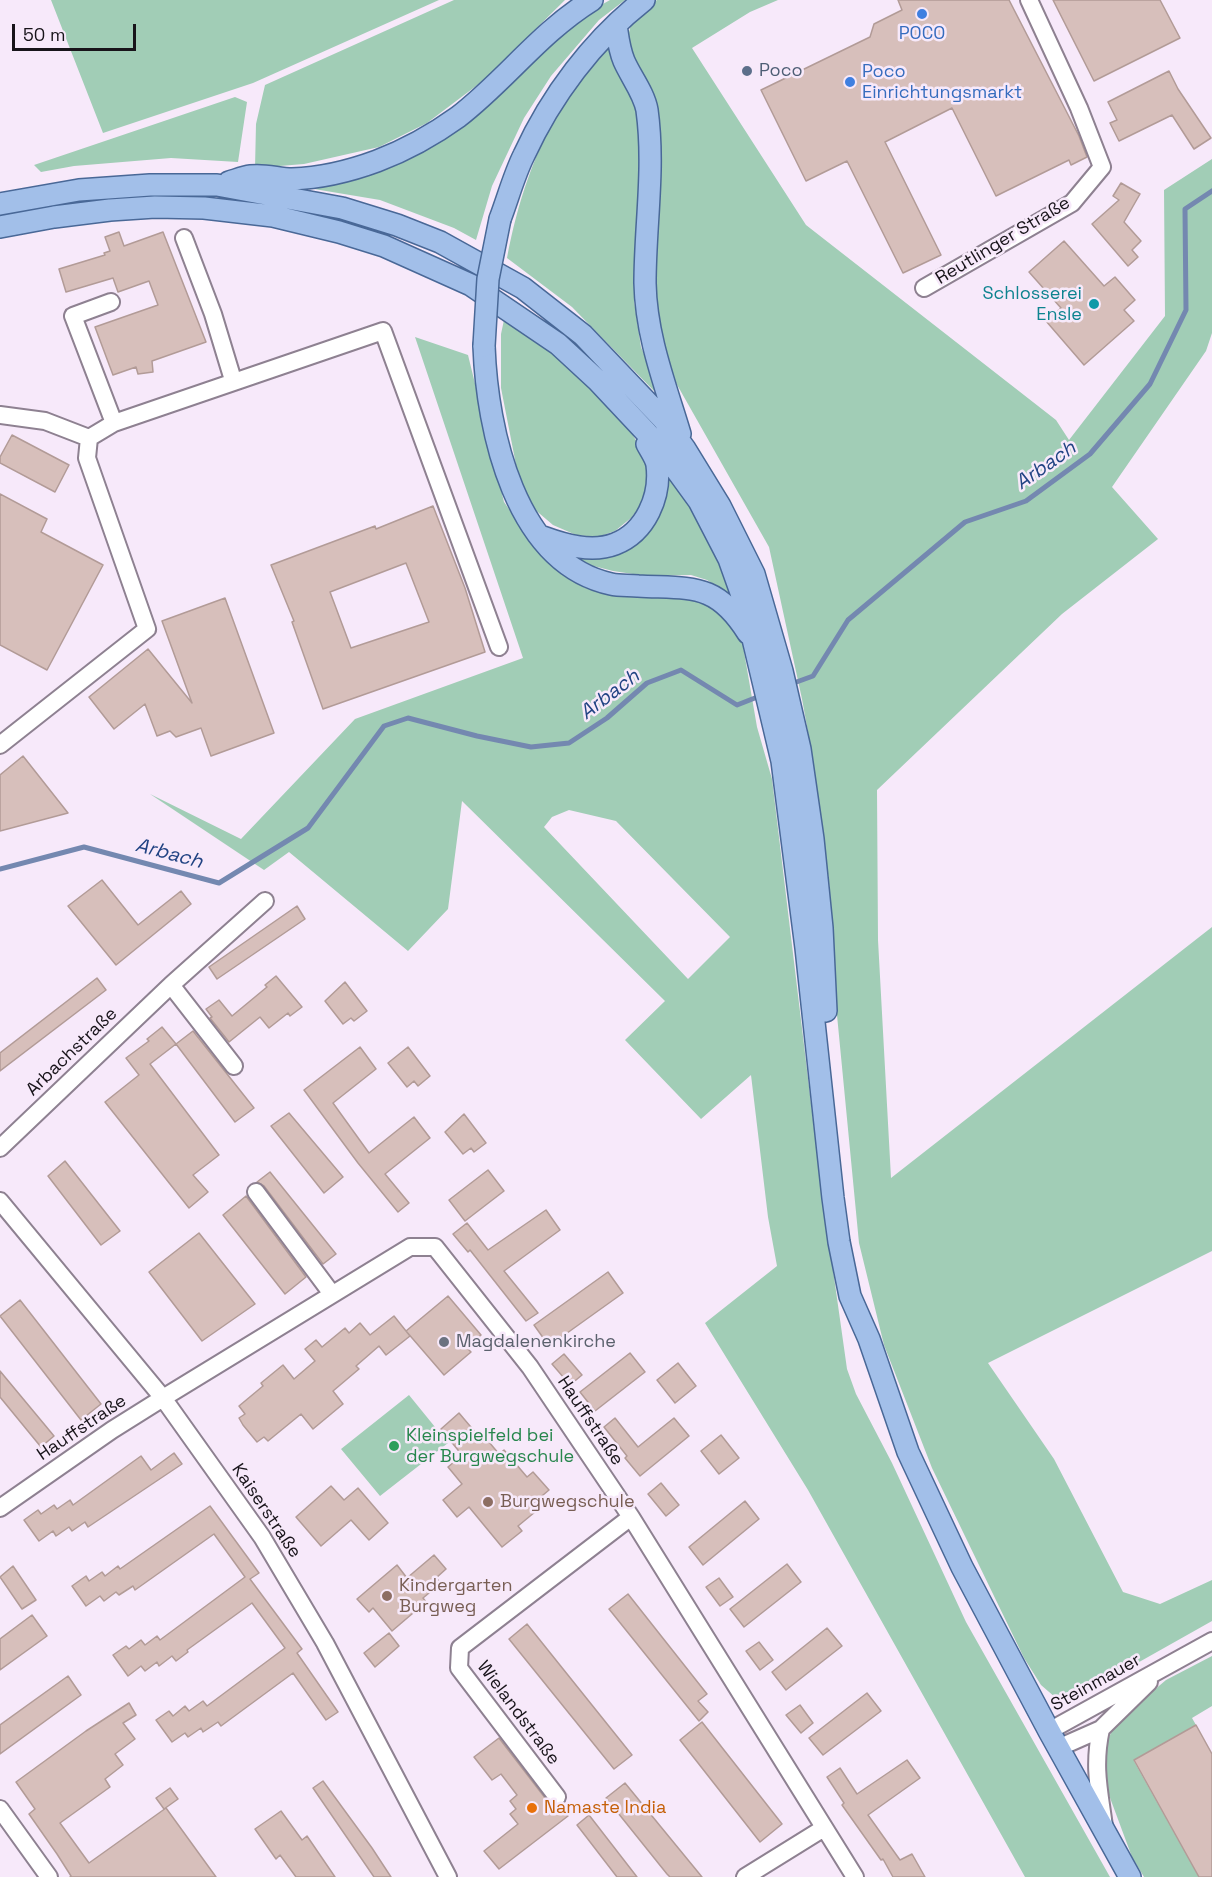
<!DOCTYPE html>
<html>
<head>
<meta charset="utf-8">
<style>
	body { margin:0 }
	#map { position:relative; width:1212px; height:1877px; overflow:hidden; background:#f7e9fa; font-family:"Space Grotesk",sans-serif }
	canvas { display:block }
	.scale { position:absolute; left:12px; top:24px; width:124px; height:27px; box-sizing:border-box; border:3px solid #18141a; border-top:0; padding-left:8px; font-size:18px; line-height:21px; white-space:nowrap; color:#18141a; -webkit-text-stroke:4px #f7e9fa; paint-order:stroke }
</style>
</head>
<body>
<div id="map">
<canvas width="1212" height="1877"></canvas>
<div class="scale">50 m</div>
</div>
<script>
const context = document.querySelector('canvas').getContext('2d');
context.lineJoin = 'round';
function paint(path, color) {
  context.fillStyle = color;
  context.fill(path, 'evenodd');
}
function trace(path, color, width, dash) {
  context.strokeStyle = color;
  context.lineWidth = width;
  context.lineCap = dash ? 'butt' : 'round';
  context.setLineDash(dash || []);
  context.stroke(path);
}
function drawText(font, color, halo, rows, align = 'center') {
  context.font = font + ' "Space Grotesk",sans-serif';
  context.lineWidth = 5;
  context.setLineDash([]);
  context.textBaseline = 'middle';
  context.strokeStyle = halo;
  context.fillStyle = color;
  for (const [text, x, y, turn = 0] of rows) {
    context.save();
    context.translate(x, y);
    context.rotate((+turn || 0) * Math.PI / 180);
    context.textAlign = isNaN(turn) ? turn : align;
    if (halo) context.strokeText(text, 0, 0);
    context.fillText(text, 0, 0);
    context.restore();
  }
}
paint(new Path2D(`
	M51,0H439L253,83L103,133Z
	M454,0H565L484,80L427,123L379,147L304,164L255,168L256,124L265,85Z
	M610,0H625L599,20L551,76L524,118L492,186L476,240L454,228L380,200L314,189L351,180L414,155L580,17Z
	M657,0H778L750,12L692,48L806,225L1056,420L1069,440L1165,316L1164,190L1212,159V333L1206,351L1112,487L1158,539L1062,614L877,790L878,940L891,1178L1212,927V1251L988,1363L1054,1459L1123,1592L1160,1604L1212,1580V1621L1077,1697L1056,1698L1041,1685L1024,1658L932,1468L884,1345L859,1243L834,984L829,881L810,743L802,699L769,547L667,367L654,302L660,189L656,116L649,85L631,57L627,41L631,24L640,14Z
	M609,43L636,107L641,138L634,301L641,347L659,391L656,393L572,307L507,258C517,204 535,149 564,102C577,81 594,62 609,43Z
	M235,97L247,102L238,162L171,158L74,166L41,172L34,165Z
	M504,320L551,352L601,398L633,435L647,462L649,483L641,505L631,518L615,531L598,537L576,535L553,525L533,508L519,480L501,388V334Z
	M415,337L468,355L504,502L544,559L585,588L631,594L704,599L727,615L742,640L757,727L772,779L820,1178L847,1369L856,1394L892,1463L966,1622L1110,1877H1025L808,1490L705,1323L777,1266L768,1217L751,1075L701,1119L625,1040L665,1001L462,801L448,909L408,951L289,852L264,870L150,794L241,839L355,719L523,658ZM569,810L616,821L730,937L688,979L544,827L552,817Z
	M668,469L706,532L732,588L727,593L707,580L691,575L646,576L613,571L582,563L569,550H619Z
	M409,1395L448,1443L380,1496L341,1449Z
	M1212,1656V1706L1192,1718L1196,1725L1134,1761L1199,1877H1144L1132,1857L1106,1787L1102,1774L1107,1741L1113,1729L1133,1708L1166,1680Z`), '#a1cdb6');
trace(new Path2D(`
	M791,684L813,676L848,620L965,522L1026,501L1090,454L1150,384L1186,310L1185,209L1212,191
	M0,869L84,847L219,883L308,828L384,726L408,718L477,736L531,747L569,743L607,718L647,683L681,670L737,705L760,696`), '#7488b0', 5);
const building = new Path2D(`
	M898,0H1009L1079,136L1087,157L1071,165L1069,160L996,196L952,108L885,142L941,255L903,273L847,161L806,181L761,90L870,37L874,24L902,10Z
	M1053,0H1160L1180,38L1094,81Z
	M1169,71L1178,89L1211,138L1194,149L1172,115L1119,141L1110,123L1117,120L1108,102Z
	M1121,183L1140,194L1124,222L1141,241L1132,250L1138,257L1128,266L1092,224L1119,200L1113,196Z
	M119,232L124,246L163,232L206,342L152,361L153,372L138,374L136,367L113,375L95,327L158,305L149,281L118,292L113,278L66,292L59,269L105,255L104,253L110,251L105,237Z
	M1064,241L1104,286L1115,277L1135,300L1124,310L1134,321L1084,365L1046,321L1061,308L1029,272Z
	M12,435L69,465L55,492L0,463V457Z
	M0,494L47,519L41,532L103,565L47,670L0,645Z
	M433,506L465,588L485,652L323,709L292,622L294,621L271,565L375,526L376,529ZM406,563L429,622L351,648L330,592Z
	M225,598L274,733L211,756L201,728L176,737L170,731L157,736L145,704L114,729L89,697L148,649L192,703L162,621Z
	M23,756L68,813L0,831V775Z
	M102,880L138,925L181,891L191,904L116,965L68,906Z
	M297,906L305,919L217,979L209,967Z
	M276,976L302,1007L290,1016L288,1013L269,1028L260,1017L229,1042L210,1018L212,1017L206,1009L219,1000L232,1016L267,987L265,985Z
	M97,978L106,990L0,1071V1053Z
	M345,982L367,1011L354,1021L351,1018L343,1024L325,1001Z
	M162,1027L176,1044L150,1064L219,1155L193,1175L208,1192L189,1208L105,1102L139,1075L126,1058L149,1041L147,1039Z
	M193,1031L254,1108L235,1122L176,1044Z
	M360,1047L376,1069L333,1103L369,1153L414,1117L430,1138L385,1174L409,1203L398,1212L358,1163L304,1090Z
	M408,1047L430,1076L418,1086L414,1081L407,1087L388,1063Z
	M289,1113L343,1177L324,1193L271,1126Z
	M464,1114L486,1143L474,1152L471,1148L463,1154L445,1132Z
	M65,1161L120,1231L101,1245L48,1176Z
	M488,1170L504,1191L465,1221L449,1200Z
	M270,1172L336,1254L323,1264L264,1186L257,1182Z
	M246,1196L306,1277L285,1294L223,1215Z
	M546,1210L560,1230L504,1271L538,1313L526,1321L470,1250L468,1252L453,1234L467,1223L488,1250Z
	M199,1233L255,1304L202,1341L149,1272Z
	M608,1272L623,1293L549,1346L534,1325Z
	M448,1296L481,1335L467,1348L471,1352L444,1375L406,1331Z
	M20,1300L101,1404L81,1420L0,1316Z
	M394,1316L410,1336L386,1355L379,1346L356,1366L359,1369L333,1391L343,1404L313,1429L301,1414L268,1441L264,1437L257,1442L243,1425L239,1418L245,1414L239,1406L263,1386L261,1383L283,1365L294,1379L315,1361L305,1349L316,1340L322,1347L345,1328L349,1333L360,1323L370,1335Z
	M630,1353L645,1372L595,1411L580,1392Z
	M564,1354L582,1375L570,1385L552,1364Z
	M678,1363L696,1386L675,1403L657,1380Z
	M0,1371L54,1436L41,1447L0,1397Z
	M459,1413L481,1439L484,1436L499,1454L504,1450L527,1477L533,1472L549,1490L530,1506L535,1512L518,1526L522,1531L502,1547L469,1507L457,1517L443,1500L462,1484L448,1467L462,1455L441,1429Z
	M615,1418L638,1447L674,1418L689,1436L640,1476L625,1458L627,1456L604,1427Z
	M721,1435L739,1458L719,1474L701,1451Z
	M174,1453L182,1464L88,1527L85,1522L72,1531L69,1527L56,1536L53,1531L39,1541L24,1520L38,1510L41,1514L54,1505L57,1509L70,1500L73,1505L141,1456L151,1470Z
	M661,1483L679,1505L666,1516L648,1494Z
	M331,1486L344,1500L358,1488L388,1523L369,1540L351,1520L321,1546L296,1517Z
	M745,1501L759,1519L703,1565L689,1547Z
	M210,1506L259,1573L250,1579L302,1649L297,1653L338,1712L326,1720L293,1673L221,1726L218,1722L203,1732L201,1728L188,1737L185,1733L172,1742L156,1720L169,1711L173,1716L185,1706L189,1711L203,1701L207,1706L285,1648L252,1603L187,1650L188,1652L176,1661L172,1656L159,1666L157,1662L145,1671L141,1666L128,1676L113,1655L126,1646L129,1649L141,1640L145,1645L157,1636L160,1640L245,1577L214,1534L135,1590L133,1586L119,1595L116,1592L104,1601L100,1596L86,1606L72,1586L86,1576L89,1581L102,1572L105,1576L118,1566L120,1569Z
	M434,1555L446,1569L436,1578L441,1583L423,1598L426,1602L392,1631L373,1608L369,1612L357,1599L397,1565L407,1578Z
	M787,1564L801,1582L744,1627L730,1609Z
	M13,1566L36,1600L22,1609L0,1577Z
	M719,1578L733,1597L720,1606L706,1587Z
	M628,1594L707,1694L698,1701L708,1712L699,1721L609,1609Z
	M32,1615L47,1636L0,1670V1639Z
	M527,1624L632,1755L614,1769L509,1639Z
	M827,1628L842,1646L786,1690L772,1672Z
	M389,1633L399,1646L375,1667L364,1653Z
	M759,1642L773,1660L760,1670L746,1651Z
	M68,1676L81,1695L0,1754V1725Z
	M867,1693L881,1711L823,1755L809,1738Z
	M129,1703L136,1715L123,1723L135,1739L115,1754L123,1765L105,1779L110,1787L60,1823L89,1863L166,1808L216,1877H70L71,1876L57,1854L29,1814L35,1809L16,1782L86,1731Z
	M800,1705L813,1723L801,1733L786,1715Z
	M702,1722L782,1824L760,1842L680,1740Z
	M1196,1725L1212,1754V1877H1199L1134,1760Z
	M499,1738L549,1803L554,1809L560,1807L568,1816L499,1869L484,1851L518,1824L510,1814L516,1809L510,1801L517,1795L501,1774L492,1780L474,1757Z
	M907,1760L920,1778L868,1815L900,1860L912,1854L925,1877H893L883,1859L881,1860L842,1805L844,1803L827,1777L840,1768L857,1794Z
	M323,1781L372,1848L391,1877H374L313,1788Z
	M625,1783L661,1827L702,1877H670L667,1874L606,1798Z
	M170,1788L178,1799L164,1809L156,1798Z
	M281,1811L302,1840L307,1836L335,1877H296L280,1855L276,1859L255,1829Z
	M589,1815L637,1877H617L577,1825Z`);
paint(building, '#d7bfbb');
trace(building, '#b29b97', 1.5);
const minor = new Path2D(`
	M184,238L213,314L233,380
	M924,288L1072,203L1102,167L1079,108L1029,0
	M111,302L73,316L114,423
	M0,415L45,421L89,438
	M0,745L147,629L87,458L89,438L114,423L383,331L499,647
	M171,985L234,1066
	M0,1148L171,985L265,901
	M256,1192L332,1294
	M0,1201L163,1398L262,1537L325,1643L448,1877
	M0,1508L112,1430L163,1398L410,1247H435L530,1367L631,1517L855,1877
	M1101,1729C1093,1766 1099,1789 1104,1826
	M1049,1731L1212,1641
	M1058,1748L1101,1729L1149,1682
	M557,1797L459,1668L460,1648L631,1517
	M0,1809L49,1877
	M745,1877L824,1828`);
const major = new Path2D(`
	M616,25C618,38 619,49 624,61C631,77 644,93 647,110C655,168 645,226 645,283C646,336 665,384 680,434
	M229,182C236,180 244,177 251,176C265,174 279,179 292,179C322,178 350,171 377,161C406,150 433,135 458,117C506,80 539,33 592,0
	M0,204L79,190L150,185H217L342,208L397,225L440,242L523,288L583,335L664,420L685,449L720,506L754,574L782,671L800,749L813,839L822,928L826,1011
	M500,219C508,198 514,175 524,155C551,96 593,40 644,0
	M0,227L54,217L110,210L155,207L204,208L273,216L339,232L384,246L471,285L558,344L598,381L659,446L699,501L729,559L744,601L782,761L806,948L833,1198L839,1242L850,1296L869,1339L908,1452L962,1567L1049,1731L1130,1877
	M484,346C487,430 515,563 611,584C620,586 629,585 638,586C692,589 716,582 748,633
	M543,537C565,545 592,553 615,544C646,532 661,496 657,465C656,458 650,450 647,444`);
trace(minor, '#8e8191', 20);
trace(major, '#496897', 24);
trace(minor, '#fff', 16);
trace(major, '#a2bfe9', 21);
const majorBridge = new Path2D(`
	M484,346L488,279L500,219`);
trace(majorBridge, '#496897', 24, []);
trace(majorBridge, '#a2bfe9', 21);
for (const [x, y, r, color] of [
	[922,14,6,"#3f7fe0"],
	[747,71,6,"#5c6f8a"],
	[850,82,6,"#3f7fe0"],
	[1094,304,6,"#0f9aa8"],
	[444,1342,6,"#6b7280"],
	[394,1446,6,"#2e9e5b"],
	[488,1502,6,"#8d6e63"],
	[387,1596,6,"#8d6e63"],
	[532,1808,6,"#e8710a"]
]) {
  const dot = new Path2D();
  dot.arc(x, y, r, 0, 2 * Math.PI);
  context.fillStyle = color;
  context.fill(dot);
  trace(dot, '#f7e9fa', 2);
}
drawText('18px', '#366cbe', '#f7e9fa', [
	["POCO",922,34],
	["Poco",862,72,"left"],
	["Einrichtungsmarkt",862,93,"left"]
]);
drawText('18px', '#4e5e75', '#f7e9fa', [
	["Poco",759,71]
], 'left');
drawText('18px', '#18141a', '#f7e9fa', [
	["Reutlinger Straße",1003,241,-31],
	["Arbachstraße",72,1052,-44],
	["Hauffstraße",590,1421,56],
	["Hauffstraße",82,1428,-34],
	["Kaiserstraße",266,1511,56],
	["Steinmauer",1096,1683,-29],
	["Wielandstraße",518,1713,53]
]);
drawText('18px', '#0d838f', '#f7e9fa', [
	["Schlosserei",1082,294],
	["Ensle",1082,315]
], 'right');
drawText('18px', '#5b616d', '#f7e9fa', [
	["Magdalenenkirche",456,1342]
], 'left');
drawText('18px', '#27864d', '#f7e9fa', [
	["Kleinspielfeld bei",406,1436],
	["der Burgwegschule",406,1457]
], 'left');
drawText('18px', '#785e54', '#f7e9fa', [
	["Burgwegschule",500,1502],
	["Kindergarten",399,1586],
	["Burgweg",399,1607]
], 'left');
drawText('18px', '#c56008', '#f7e9fa', [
	["Namaste India",544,1808]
], 'left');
drawText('italic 20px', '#214383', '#f7e9fa', [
	["Arbach",1046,466,-35],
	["Arbach",610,695,-37],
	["Arbach",169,854,15]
]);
</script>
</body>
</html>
